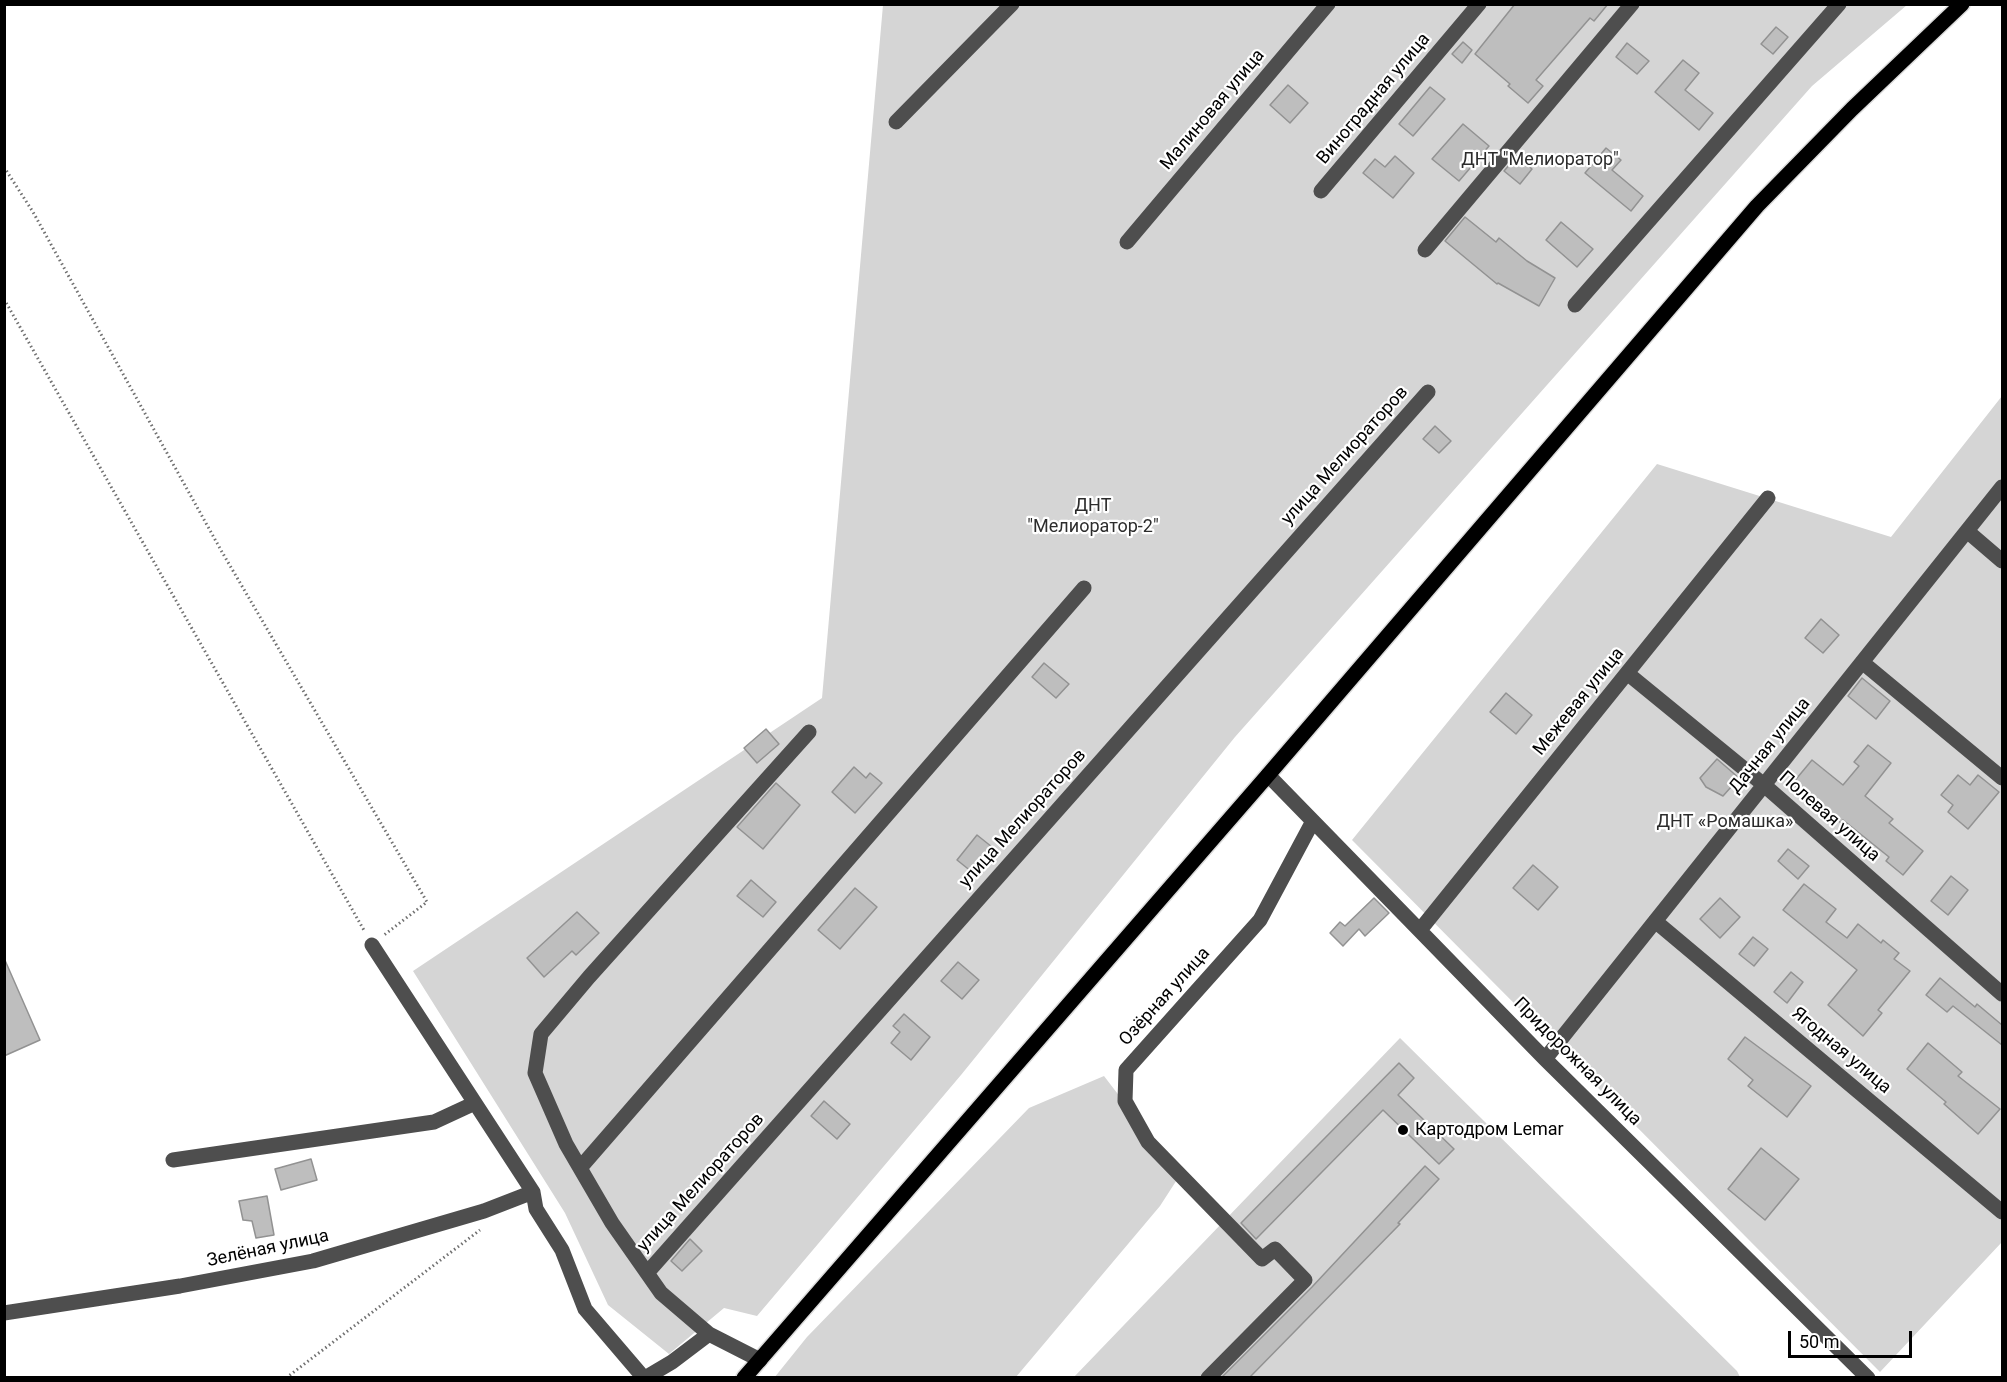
<!DOCTYPE html>
<html>
<head>
<meta charset="utf-8">
<style>
	body { margin:0 }
	#map { position:relative; width:2007px; height:1382px; overflow:hidden; background:#fff; font-family:Roboto,sans-serif }
	canvas { display:block }
	.frame { position:absolute; inset:0; border:6px solid #000; pointer-events:none }
	.scale { position:absolute; left:1788px; top:1331px; width:124px; height:27px; box-sizing:border-box; border:3px solid #000; border-top:0; padding-left:8px; font-size:18px; line-height:21px; white-space:nowrap; color:#000; -webkit-text-stroke:4px #fff; paint-order:stroke }
</style>
</head>
<body>
<div id="map">
<canvas width="2007" height="1382"></canvas>
<div class="frame"></div>
<div class="scale">50 m</div>
</div>
<script>
const context = document.querySelector('canvas').getContext('2d');
context.lineJoin = 'round';
function paint(path, color) {
  context.fillStyle = color;
  context.fill(path, 'evenodd');
}
function trace(path, color, width, dash) {
  context.strokeStyle = color;
  context.lineWidth = width;
  context.lineCap = dash ? 'butt' : 'round';
  context.setLineDash(dash || []);
  context.stroke(path);
}
function drawText(font, color, halo, rows, align = 'center') {
  context.font = font + ' Roboto,sans-serif';
  context.lineWidth = 4.5;
  context.setLineDash([]);
  context.textBaseline = 'middle';
  context.strokeStyle = halo;
  context.fillStyle = color;
  for (const [text, x, y, turn = 0] of rows) {
    context.save();
    context.translate(x, y);
    context.rotate((+turn || 0) * Math.PI / 180);
    context.textAlign = isNaN(turn) ? turn : align;
    if (halo) context.strokeText(text, 0, 0);
    context.fillText(text, 0, 0);
    context.restore();
  }
}
paint(new Path2D(`
	M883,5H1907L1812,86L1235,737L961,1075L757,1316L724,1308L669,1354L608,1305L565,1213L413,971L822,698Z
	M2002,396V1242L1880,1372L1352,840L1657,464L1891,537Z
	M1400,1038L1737,1371L1740,1377L1073,1378Z
	M1104,1076L1180,1175L1160,1206L1016,1377L774,1378L807,1337L1029,1108Z`), '#d5d5d5');
const building = new Path2D(`
	M1515,4H1608L1594,21L1590,18L1536,80L1543,86L1528,103L1508,86L1510,84L1475,54Z
	M1776,27L1788,37L1773,54L1761,44Z
	M1463,42L1472,50L1462,63L1452,54Z
	M1627,43L1649,61L1637,74L1616,57Z
	M1683,60L1699,73L1685,90L1713,113L1699,130L1655,92Z
	M1288,85L1308,103L1290,123L1270,105Z
	M1430,87L1445,99L1413,136L1399,124Z
	M1463,124L1489,146L1459,181L1432,159Z
	M1606,148L1621,160L1612,170L1643,196L1631,211L1585,173Z
	M1395,156L1414,173L1393,198L1363,173L1375,159L1385,167Z
	M1517,156L1532,169L1520,184L1504,171Z
	M1465,217L1496,242L1499,238L1527,261L1555,278L1539,306L1498,283L1497,284L1445,241Z
	M1561,222L1593,249L1577,267L1546,240Z
	M1435,426L1451,441L1439,453L1423,439Z
	M1821,619L1839,635L1823,653L1805,638Z
	M1044,663L1069,684L1056,698L1032,677Z
	M1862,678L1890,701L1876,719L1848,696Z
	M1506,693L1532,715L1516,734L1490,712Z
	M766,729L779,744L757,763L744,748Z
	M1868,745L1891,763L1865,796L1893,819L1889,823L1923,851L1903,875L1886,861L1889,857L1843,820L1841,823L1792,784L1812,760L1843,785L1859,766L1854,762Z
	M1717,759L1739,778L1723,796L1706,787L1700,778Z
	M854,767L866,778L870,773L882,783L855,813L832,792Z
	M1958,775L1970,785L1978,775L1999,792L1968,829L1948,812L1953,805L1941,795Z
	M776,783L800,805L763,849L737,827Z
	M977,835L997,851L977,876L957,860Z
	M1788,849L1809,866L1798,879L1778,861Z
	M1533,865L1558,887L1538,910L1513,888Z
	M1951,876L1968,890L1948,915L1931,901Z
	M751,880L776,902L763,917L737,896Z
	M1804,884L1836,909L1826,922L1847,938L1858,924L1881,943L1883,940L1899,953L1894,959L1910,971L1878,1010L1882,1013L1863,1036L1828,1005L1857,970L1783,910Z
	M855,888L877,907L840,949L818,930Z
	M1374,898L1389,913L1365,936L1359,929L1343,946L1330,933L1340,922L1345,926Z
	M1720,898L1740,917L1720,938L1700,919Z
	M577,912L599,933L576,955L572,951L544,977L527,958Z
	M1753,937L1768,949L1754,966L1739,954Z
	M4,958L40,1040L4,1056Z
	M958,962L979,980L962,999L941,981Z
	M1791,972L1803,982L1787,1003L1774,992Z
	M1940,978L1975,1007L1977,1004L2002,1025V1045L1953,1006L1947,1012L1926,995Z
	M904,1014L930,1037L911,1060L891,1043L900,1032L893,1026Z
	M1745,1037L1811,1086L1787,1117L1748,1086L1753,1080L1728,1059Z
	M1928,1043L1962,1072L1958,1076L2000,1109L1978,1134L1944,1104L1946,1102L1907,1069Z
	M1399,1063L1414,1078L1398,1095L1454,1149L1439,1164L1383,1110L1256,1239L1241,1223Z
	M824,1101L850,1124L837,1139L811,1116Z
	M1761,1148L1799,1179L1765,1220L1728,1189Z
	M311,1159L317,1180L281,1190L275,1169Z
	M1425,1166L1439,1179L1398,1223L1400,1224L1250,1377H1222L1312,1287Z
	M267,1196L274,1235L256,1238L252,1221L243,1220L239,1201Z
	M690,1239L702,1251L682,1271L671,1261Z`);
paint(building, '#bebebe');
trace(building, '#929292', 1.5);
const major = new Path2D(`
	M744,1378L1268,775L1757,206L1852,109L1962,4`);
trace(major, '#dbdbdb', 18);
trace(new Path2D(`
	M4,167L33,212L222,552L427,902L384,935
	M4,299L365,932
	M286,1378L480,1230`), '#707070', 3, [1.5, 3]);
trace(new Path2D(`
	M896,122L1012,4
	M1321,191L1479,4
	M1127,242L1328,4
	M1425,250L1632,4
	M1575,305L1839,4
	M1967,531L2002,561
	M1862,662L2002,778
	M1627,673L1764,785L2002,994
	M1268,775L1545,1059L1868,1378
	M1655,921L2002,1212
	M1420,930L1768,498
	M372,945L533,1192L536,1209L562,1250L585,1309L644,1378
	M1545,1059L2002,487
	M173,1160L434,1122L475,1103
	M580,1168L1084,588
	M647,1273L1428,392
	M4,1313L180,1286L313,1261L484,1211L533,1192
	M760,1360L709,1334L661,1293L612,1223L566,1144L535,1073L541,1034L589,977L809,732
	M645,1378L672,1362L709,1334
	M1208,1378L1305,1280L1275,1249L1262,1259L1148,1142L1125,1101L1126,1070L1260,920L1313,821`), '#4e4e4e', 15);
trace(major, '#000', 15);
for (const [x, y, r, color] of [
	[1403,1130,6,"#000"]
]) {
  const dot = new Path2D();
  dot.arc(x, y, r, 0, 2 * Math.PI);
  context.fillStyle = color;
  context.fill(dot);
  trace(dot, '#fff', 2);
}
drawText('18px', '#000', '#fff', [
	["Виноградная улица",1374,99,-50],
	["Малиновая улица",1213,110,-50],
	["улица Мелиораторов",1345,456,-48],
	["Межевая улица",1579,702,-51],
	["Дачная улица",1770,746,-51],
	["Полевая улица",1829,817,41],
	["улица Мелиораторов",1023,819,-48],
	["Озёрная улица",1165,997,-48],
	["Ягодная улица",1841,1051,40],
	["Придорожная улица",1577,1062,45],
	["улица Мелиораторов",701,1183,-48],
	["Зелёная улица",268,1249,-12]
]);
drawText('18px', '#2c2c2c', '#fff', [
	["ДНТ \"Мелиоратор\"",1540,160],
	["ДНТ",1093,506],
	["\"Мелиоратор-2\"",1093,527],
	["ДНТ «Ромашка»",1725,822]
]);
drawText('18px', '#000', '#fff', [
	["Картодром Lemar",1415,1130]
], 'left');
</script>
</body>
</html>
